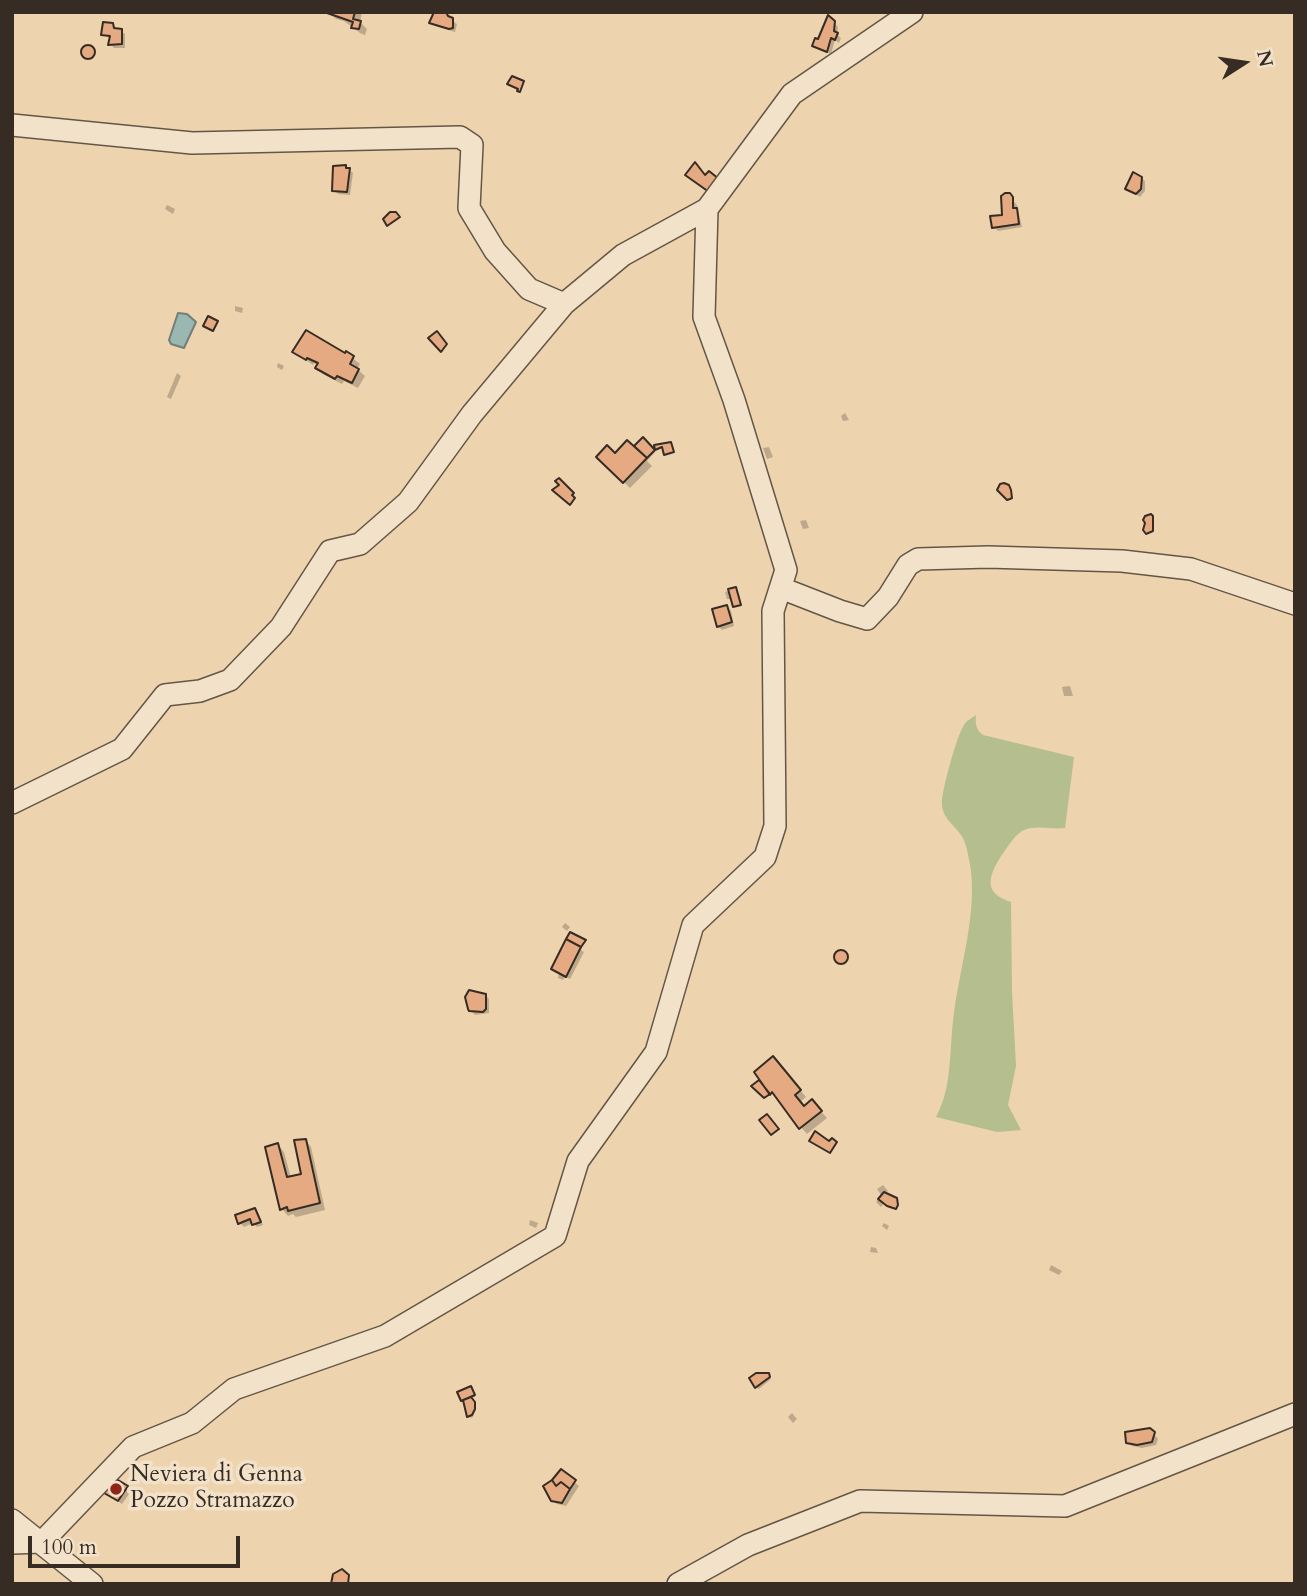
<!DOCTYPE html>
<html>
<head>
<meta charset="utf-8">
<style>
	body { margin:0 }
	#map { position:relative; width:1307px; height:1596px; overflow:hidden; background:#edd3ae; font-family:Cardo,serif }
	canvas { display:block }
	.frame { position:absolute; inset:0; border:14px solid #362c24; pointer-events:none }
	.north { position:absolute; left:1209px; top:28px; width:70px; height:70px; -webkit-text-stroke:5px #f3e2ca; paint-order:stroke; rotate:78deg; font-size:19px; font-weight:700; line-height:28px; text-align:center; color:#362c24 }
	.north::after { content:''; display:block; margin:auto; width:24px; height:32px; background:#362c24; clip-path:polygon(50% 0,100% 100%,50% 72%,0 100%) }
	.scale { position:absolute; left:28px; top:1536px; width:212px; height:32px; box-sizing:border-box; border:4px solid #362c24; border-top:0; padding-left:9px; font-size:21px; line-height:24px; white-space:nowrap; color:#362c24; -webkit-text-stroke:5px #f3e2ca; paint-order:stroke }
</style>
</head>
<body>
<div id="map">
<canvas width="1307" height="1596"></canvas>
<div class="frame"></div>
<div class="north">N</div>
<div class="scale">100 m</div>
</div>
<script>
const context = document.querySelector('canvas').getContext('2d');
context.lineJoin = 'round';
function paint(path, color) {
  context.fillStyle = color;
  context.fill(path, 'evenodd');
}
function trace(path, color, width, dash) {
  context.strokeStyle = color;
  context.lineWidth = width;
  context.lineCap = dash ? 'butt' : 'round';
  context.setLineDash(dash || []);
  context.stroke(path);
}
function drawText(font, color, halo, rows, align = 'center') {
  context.font = font + ' Cardo,serif';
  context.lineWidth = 7;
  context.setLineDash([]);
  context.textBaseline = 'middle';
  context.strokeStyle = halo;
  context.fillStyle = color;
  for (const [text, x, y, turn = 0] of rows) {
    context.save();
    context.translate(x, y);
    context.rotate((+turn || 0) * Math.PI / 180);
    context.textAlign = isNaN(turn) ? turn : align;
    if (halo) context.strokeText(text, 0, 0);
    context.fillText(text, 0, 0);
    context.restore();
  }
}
paint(new Path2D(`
	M976,715C975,723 976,730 983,735L1074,757L1065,828C1051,830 1035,824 1022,831C1013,837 1007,848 1001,856C988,877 983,893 1011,902L1012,992L1016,1066L1008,1105L1021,1130L997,1132L936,1117C953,1086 949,1048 954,1013C960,966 978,912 970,864C968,855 967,846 963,838C956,826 941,818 942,802C942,790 957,735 964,725C966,721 972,718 976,715Z`), '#b4be8e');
const water = new Path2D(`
	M178,313L187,314L196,322L184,348L171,344L169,340Z`);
paint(water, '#9ab7b1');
trace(water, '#727f79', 2);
paint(new Path2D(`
	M329,12H362L360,22L367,29L365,35L360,33L344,21L336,19Z
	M829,17L838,27L837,35L841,38L839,43L835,40L831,54L814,46L819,42Z
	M448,18L457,24L455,32L435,26L431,22Z
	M112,25L125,34V48H114L110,44L111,39L102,34Z
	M87,46L95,50L93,59L83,56Z
	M345,167L353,173L350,195L338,194L334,190Z
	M1140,177L1145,181V191L1140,197L1127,189Z
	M1008,195L1017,205L1022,227L998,231L994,227L1004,216Z
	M167,205L175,209L173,214L165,209Z
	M235,306L243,308L242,313L235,311Z
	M295,352L345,355L347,354L360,364L357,369L365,376L358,388L344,381L342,384L323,374L317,368L318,365L314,363L313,365Z
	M278,363L284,366L282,370L277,367Z
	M177,373L181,376L171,399L167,397Z
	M845,413L849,420L843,421L841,416Z
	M643,439L655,452L647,461L652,466L630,488L599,457L615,455L634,448Z
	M769,447L773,457L767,459L763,448Z
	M806,520L809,528L803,529L800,521Z
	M736,589L741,606L736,607L733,599H727L725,592Z
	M727,607L731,611L734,626L722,630L718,626Z
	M1070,686L1073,696H1064L1062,687Z
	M565,923L570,927L567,931L562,927Z
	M585,941L581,950L584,952L570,979L565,977L563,980L558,978L559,973L553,969Z
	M836.5 958a5.5 5.5 0 1 1 11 0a5.5 5.5 0 1 1-11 0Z
	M485,995L489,999V1013L475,1015L471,1011Z
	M779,1065L806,1097L800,1102L804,1108H818L827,1118L807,1134L772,1094L766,1098L754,1087L765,1088Z
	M305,1140L311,1147L325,1210L296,1217L293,1214L288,1216L282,1209L267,1148L278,1145L284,1152L291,1178L303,1175Z
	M883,1185L888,1191L884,1194L895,1199L898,1207L896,1210L884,1203L881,1207L876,1202L881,1195L877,1189Z
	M255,1210L263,1225L257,1227L253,1223L244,1227L240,1223Z
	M530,1220L538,1223L536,1228L529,1225Z
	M884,1223L889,1226L887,1230L882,1226Z
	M871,1247L876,1248L878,1253L870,1252Z
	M1051,1265L1062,1271L1059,1275L1049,1270Z
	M769,1376L771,1379L759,1389L755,1387Z
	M472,1390L475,1397L471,1398L476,1409L473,1417L470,1418L462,1400Z
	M792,1413L797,1419L793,1423L788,1417Z
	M1151,1430L1158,1439L1156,1445L1142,1448L1132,1446L1128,1442Z
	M561,1472L579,1486L566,1506L557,1504L552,1500Z
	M127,1487L131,1491L122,1504L106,1493Z`), '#0003');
const building = new Path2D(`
	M355,12L353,19L361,21L359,29L351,28L353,22L327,13Z
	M434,12H446L448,16L453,18V28L449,29L429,23Z
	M828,15L835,21L834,31L838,33L835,40L831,38L827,52L812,46L815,38L818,39Z
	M103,22L113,23L114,28L122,29V44L108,45L110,36L101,35Z
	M81 52a7 7 0 1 1 14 0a7 7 0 1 1-14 0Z
	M512,76L524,81L520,92L517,91L518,89L507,84Z
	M695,162L705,175L709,171L719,179L709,192L685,175Z
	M346,165V168H350L347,192L332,191L333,166Z
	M1133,172L1142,177L1141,189L1136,194L1125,189Z
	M1005,193H1010L1013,197V208H1017L1019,224L992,228L990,216L1002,215L1001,196Z
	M390,212H396L400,217L387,226L383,219Z
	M208,316L218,321L213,331L203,326Z
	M306,330L345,353L346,351L354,356L350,364L359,369L352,383L337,376L335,379L315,368L318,363L307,358L306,360L292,352Z
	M437,331L447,344L441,352L428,338Z
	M643,437L655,450L647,458L634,446Z
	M627,440L647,458L623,483L596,457L607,445L615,453Z
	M671,442L674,452L664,455L662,447L655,450L654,445Z
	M559,478L574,493L572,495L575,498L570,505L552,490L559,485L555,481Z
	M1004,483L1009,485L1011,490L1012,498L1010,499L1007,500L997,490L1000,484Z
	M1151,514L1153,516V531L1146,534L1143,530L1145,523L1143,520L1145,516Z
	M736,587L741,605L733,607L728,589Z
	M727,605L732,622L717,627L712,609Z
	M570,932L586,940L581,947L566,939Z
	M566,939L581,947L566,977L551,969Z
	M834 957a7 7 0 1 1 14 0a7 7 0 1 1-14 0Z
	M469,990L486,994V1009L483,1012L469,1011L468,1009L465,997Z
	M773,1056L801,1090L795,1095L804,1106L812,1099L822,1111L799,1129L772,1092L770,1095L754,1072Z
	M759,1080L770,1094L764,1098L751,1086Z
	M767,1114L779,1129L771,1135L759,1120Z
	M815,1131L829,1141L832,1138L837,1142L830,1153L809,1141Z
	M306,1139L320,1203L288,1211L287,1207L280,1210L265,1147L278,1143L287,1177L301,1174L294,1140Z
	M884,1192L897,1198L898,1205L896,1209L887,1206L878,1199Z
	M255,1208L261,1222L252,1225L250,1219L238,1224L235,1215Z
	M756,1373H769L770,1377L755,1388L749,1378Z
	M471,1386L475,1395L461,1401L457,1392Z
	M471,1397L475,1402V1409L472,1415L467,1417L463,1400Z
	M1150,1428L1155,1432L1152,1442L1137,1445L1126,1443L1125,1432Z
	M561,1469L576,1480L570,1489L561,1482L556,1486L552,1480Z
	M113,1477L128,1486L118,1501L104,1493Z
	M552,1480L556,1486L561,1482L570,1489L562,1503L551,1501L543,1486Z
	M342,1569L349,1575L348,1584H331L333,1574Z`);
paint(building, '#e5aa81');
trace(building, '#362c24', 2);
const minor = new Path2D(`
	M12,125L192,143L460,137L472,145L469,208L495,251L529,289L564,304
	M781,588L840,611L867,619L888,597L908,565L918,559L988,557L1122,561L1191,569L1295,604
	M12,803L122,749L165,695L200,691L230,680L281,627L330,551L360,544L408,502L472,414L564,304L623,255L707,209
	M12,1520L92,1584
	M42,1542L133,1447L192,1423L234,1389L385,1336L555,1236L578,1161L656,1052L693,925L765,857L775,826L773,611L786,570L734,400L704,317L707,209L792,94L912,12
	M12,1543L42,1542
	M678,1584L748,1545L860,1501L1065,1506L1295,1414`);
trace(minor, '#645646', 24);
trace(minor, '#f3e2ca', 21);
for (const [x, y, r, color] of [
	[116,1489,7,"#8f2418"]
]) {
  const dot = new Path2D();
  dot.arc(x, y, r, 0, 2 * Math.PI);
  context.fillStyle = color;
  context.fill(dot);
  trace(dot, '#f3e2ca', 2.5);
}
drawText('23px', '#362c24', '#f3e2ca', [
	["Neviera di Genna",130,1476],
	["Pozzo Stramazzo",130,1502]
], 'left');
</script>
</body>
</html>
